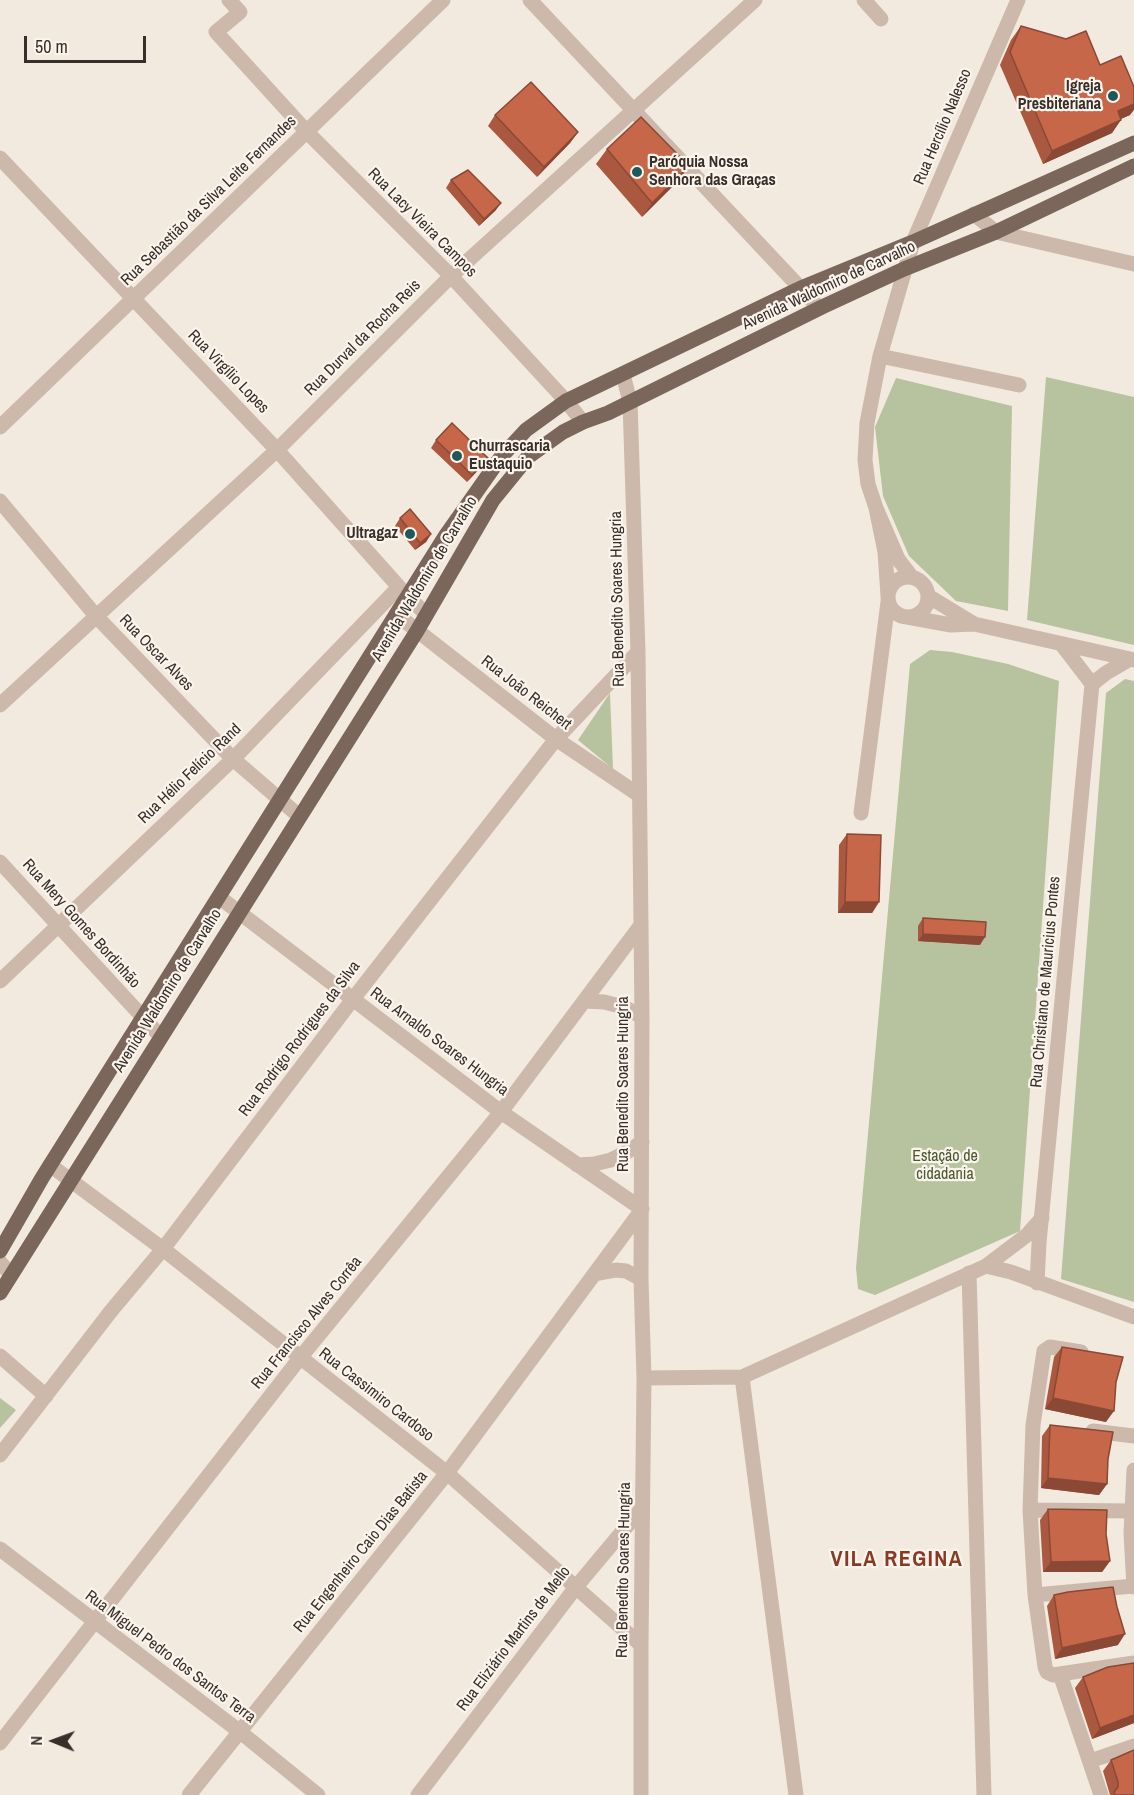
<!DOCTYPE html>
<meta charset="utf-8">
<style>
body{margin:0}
#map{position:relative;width:1134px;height:1795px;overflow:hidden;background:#f3eadf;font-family:"Archivo Narrow",sans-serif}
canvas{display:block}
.north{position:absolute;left:24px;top:1711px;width:60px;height:60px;-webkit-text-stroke:4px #faf4ec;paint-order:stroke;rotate:271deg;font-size:16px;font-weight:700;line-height:24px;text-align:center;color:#392f2a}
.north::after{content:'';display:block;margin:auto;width:21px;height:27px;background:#392f2a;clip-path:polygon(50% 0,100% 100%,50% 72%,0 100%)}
.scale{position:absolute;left:24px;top:36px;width:122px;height:27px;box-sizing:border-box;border:3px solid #392f2a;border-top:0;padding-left:8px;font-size:18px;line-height:21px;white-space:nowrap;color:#392f2a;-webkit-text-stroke:4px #faf4ec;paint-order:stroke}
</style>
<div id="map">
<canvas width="1134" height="1795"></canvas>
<div class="north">N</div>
<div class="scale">50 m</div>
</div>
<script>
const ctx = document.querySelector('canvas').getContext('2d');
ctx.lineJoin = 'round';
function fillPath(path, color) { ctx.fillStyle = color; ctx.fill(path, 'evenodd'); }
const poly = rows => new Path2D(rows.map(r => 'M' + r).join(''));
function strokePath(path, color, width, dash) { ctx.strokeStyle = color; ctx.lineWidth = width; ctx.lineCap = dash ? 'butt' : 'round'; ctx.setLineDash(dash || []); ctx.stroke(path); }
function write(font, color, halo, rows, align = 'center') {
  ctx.font = font + ' "Archivo Narrow",sans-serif'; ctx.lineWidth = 4.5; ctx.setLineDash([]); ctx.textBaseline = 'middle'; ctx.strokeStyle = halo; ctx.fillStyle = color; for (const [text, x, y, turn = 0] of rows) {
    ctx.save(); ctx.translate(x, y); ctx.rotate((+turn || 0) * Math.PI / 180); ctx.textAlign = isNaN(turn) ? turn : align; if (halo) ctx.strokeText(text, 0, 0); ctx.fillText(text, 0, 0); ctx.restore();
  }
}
fillPath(poly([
 [1046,377,1134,397,1134,645,1027,620],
 [896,378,1012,406,1008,611,956,601,909,556,883,496,875,427],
 [930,650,952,652,1008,664,1059,681,1020,1231,875,1295,858,1289,856,1268,910,664],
 [1125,679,1134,681,1134,1302,1061,1279,1106,693],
 [610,693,613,769,578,740],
 [0,1398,16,1410,0,1428]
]), '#b7c29f');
strokePath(poly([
 [229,0,240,12,216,32,307,132,451,276,566,401,583,422],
 [530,0,819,308],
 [864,0,881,19],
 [0,158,277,450,407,596,426,614],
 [974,214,996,232,1134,264],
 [880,356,1019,385],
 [623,374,630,402,638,652,642,1017,641,1279,644,1378,641,1645,641,1795],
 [0,427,443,0],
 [0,501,96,616,233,759,299,816],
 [876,508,868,484,865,460,867,423,880,356,913,242,1018,0],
 '888 597a20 20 0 1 1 40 0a20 20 0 1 1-40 0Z',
 [888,596,885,552,876,508,898,559,911,576],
 [396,614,556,739,639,795],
 [907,617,951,625,974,624,928,596],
 [974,624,1134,660],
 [1092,684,1106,673,1130,659],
 [0,705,277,450,451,276,755,0],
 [861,813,888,602],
 [0,862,161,1037],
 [219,897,501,1112,642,1209],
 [0,981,233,759,399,587],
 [584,1001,604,1002,624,1007,642,1017],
 [50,1165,163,1249,447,1473,641,1645],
 [577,1165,594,1164,611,1160,627,1152,642,1142],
 [0,1262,11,1275],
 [986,1266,1011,1272,1134,1317],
 [969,1273,984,1795],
 [595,1274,616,1270,626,1271,641,1279],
 [1037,1283,1039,1243,1092,684,1062,645],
 [1081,1352,1050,1347,1044,1351,1033,1425,1030,1510,1035,1595,1045,1667,1047,1672,1053,1675,1134,1663],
 [0,1356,46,1396],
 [742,1377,796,1795],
 [644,1378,742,1377,986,1266,1027,1235,1042,1218],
 [1093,1431,1134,1436],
 [0,1455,111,1311,163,1249,353,999,556,739,638,652],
 [1134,1470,1131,1533,1134,1587],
 [1030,1510,1133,1511],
 [0,1549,239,1731,318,1795],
 [1035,1595,1134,1586],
 [1060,1674,1101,1795],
 [0,1743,300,1358,501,1112,641,925],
 [1090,1761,1134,1746],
 [189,1795,447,1473,641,1211],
 [418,1795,576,1587,642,1508]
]), '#ccb9ab', 15);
strokePath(poly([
 [0,1251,42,1178,446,535,501,457,526,430,566,401,801,288,913,242,1134,143],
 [0,1293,417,631,493,500,528,457,563,432,583,422,608,413,822,307,904,269,996,232,1134,166]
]), '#7b665b', 15);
fillPath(poly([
 [1021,26,1100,65,1130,115,1121,119,1112,133,1043,164,1000,65,1011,40],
 [495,115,578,132,570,143,537,177,488,126],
 [607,149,679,180,642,217,596,164],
 [451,180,496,210,479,226,446,188],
 [436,440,483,465,467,482,431,448],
 [400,518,431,534,426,542,415,550,395,526],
 [847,834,879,902,872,913,838,913,839,845],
 [923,918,980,945,918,941,918,926],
 [1062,1347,1106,1422,1045,1409,1054,1357],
 [1050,1425,1108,1459,1107,1484,1099,1495,1041,1488,1042,1436],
 [1048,1509,1110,1561,1102,1572,1043,1572,1040,1520],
 [1054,1595,1118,1645,1055,1659,1047,1606],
 [1134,1663,1134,1723,1092,1739,1075,1688,1083,1677],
 [1111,1760,1134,1795,1110,1795,1103,1771]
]), '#aa5940');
fillPath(poly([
 [1134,104,1134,110,1130,115,1108,124,1118,111],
 [1121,120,1112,133,1043,164,1052,151],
 [578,132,570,143,537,177,544,167],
 [689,166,679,180,642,217,652,203],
 [501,203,496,210,479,226,484,219],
 [488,458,483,465,467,482,472,475],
 [431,534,426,542,415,550,420,543],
 [845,902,879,902,872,913,838,913],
 [923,934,985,937,980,945,918,941],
 [1053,1398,1114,1411,1106,1422,1045,1409],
 [1048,1478,1107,1484,1099,1495,1041,1488],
 [1110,1561,1102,1572,1043,1572,1051,1562],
 [1125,1634,1118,1645,1055,1659,1062,1648],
 [1134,1715,1134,1723,1092,1739,1100,1728]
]), '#8b4834');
const building = poly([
 [1021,26,1066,39,1086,31,1100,65,1121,56,1134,87,1134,104,1118,111,1121,120,1052,151,1010,52,1021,26],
 [531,82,578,132,544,167,495,115,531,82],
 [641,117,689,166,652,203,607,149,641,117],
 [468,170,501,203,484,219,451,180,468,170],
 [452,423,488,458,472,475,436,440,452,423],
 [410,509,431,534,420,543,400,518,410,509],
 [847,834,881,835,879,902,845,902,847,834],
 [923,918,986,922,985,937,923,934,923,918],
 [1062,1347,1123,1357,1116,1382,1114,1411,1053,1398,1062,1347],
 [1050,1425,1113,1432,1108,1459,1107,1484,1048,1478,1050,1425],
 [1048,1509,1107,1510,1106,1534,1110,1561,1051,1562,1048,1509],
 [1113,1587,1117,1607,1125,1634,1062,1648,1054,1595,1068,1592,1113,1587],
 [1134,1663,1134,1715,1100,1728,1083,1677,1108,1667,1134,1663],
 [1134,1750,1134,1795,1115,1795,1114,1792,1118,1787,1118,1782,1111,1760,1134,1750]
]);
fillPath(building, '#c6674a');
strokePath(building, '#8b4834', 1.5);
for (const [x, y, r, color] of [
 [1113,96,6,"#1f585b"],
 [637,172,6,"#1f585b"],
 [457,456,6,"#1f585b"],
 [410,534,6,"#1f585b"]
]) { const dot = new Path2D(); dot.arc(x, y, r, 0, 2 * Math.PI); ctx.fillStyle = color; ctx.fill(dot); strokePath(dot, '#faf4ec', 2); }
write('bold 16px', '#392f2a', '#faf4ec', [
 ["Igreja",1101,87],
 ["Presbiteriana",1101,105],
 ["Paróquia Nossa",649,163,"left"],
 ["Senhora das Graças",649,181,"left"],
 ["Churrascaria",469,447,"left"],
 ["Eustaquio",469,465,"left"],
 ["Ultragaz",398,534]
], 'right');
write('16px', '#392f2a', '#faf4ec', [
 ["Rua Hercílio Nalesso",943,127,-67],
 ["Rua Sebastião da Silva Leite Fernandes",209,201,-44],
 ["Rua Lacy Vieira Campos",422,223,45],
 ["Avenida Waldomiro de Carvalho",829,286,-25],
 ["Rua Durval da Rocha Reis",363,338,-45],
 ["Rua Virgílio Lopes",228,372,46],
 ["Avenida Waldomiro de Carvalho",425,579,-59],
 ["Rua Benedito Soares Hungria",618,599,-91],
 ["Rua Oscar Alves",156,653,46],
 ["Rua João Reichert",526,693,38],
 ["Rua Hélio Felício Rand",190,774,-44],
 ["Rua Mery Gomes Bordinhão",81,924,48],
 ["Rua Christiano de Mauricius Pontes",1046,982,-85],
 ["Avenida Waldomiro de Carvalho",168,991,-58],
 ["Rua Rodrigo Rodrigues da Silva",300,1039,-53],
 ["Rua Arnaldo Soares Hungria",439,1042,37],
 ["Rua Benedito Soares Hungria",624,1084,-90],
 ["Rua Francisco Alves Corrêa",307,1323,-51],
 ["Rua Cassimiro Cardoso",376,1395,38],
 ["Rua Engenheiro Caio Dias Batista",361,1552,-51],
 ["Rua Benedito Soares Hungria",624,1570,-89],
 ["Rua Eliziário Martins de Mello",514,1639,-53],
 ["Rua Miguel Pedro dos Santos Terra",170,1657,37]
]);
write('16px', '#49582e', '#faf4ec', [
 ["Estação de",945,1157],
 ["cidadania",945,1175]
]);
ctx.letterSpacing = '1.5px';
write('bold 22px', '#893a23', '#faf4ec', [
 ["VILA REGINA",897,1560]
]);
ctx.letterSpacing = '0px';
</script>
